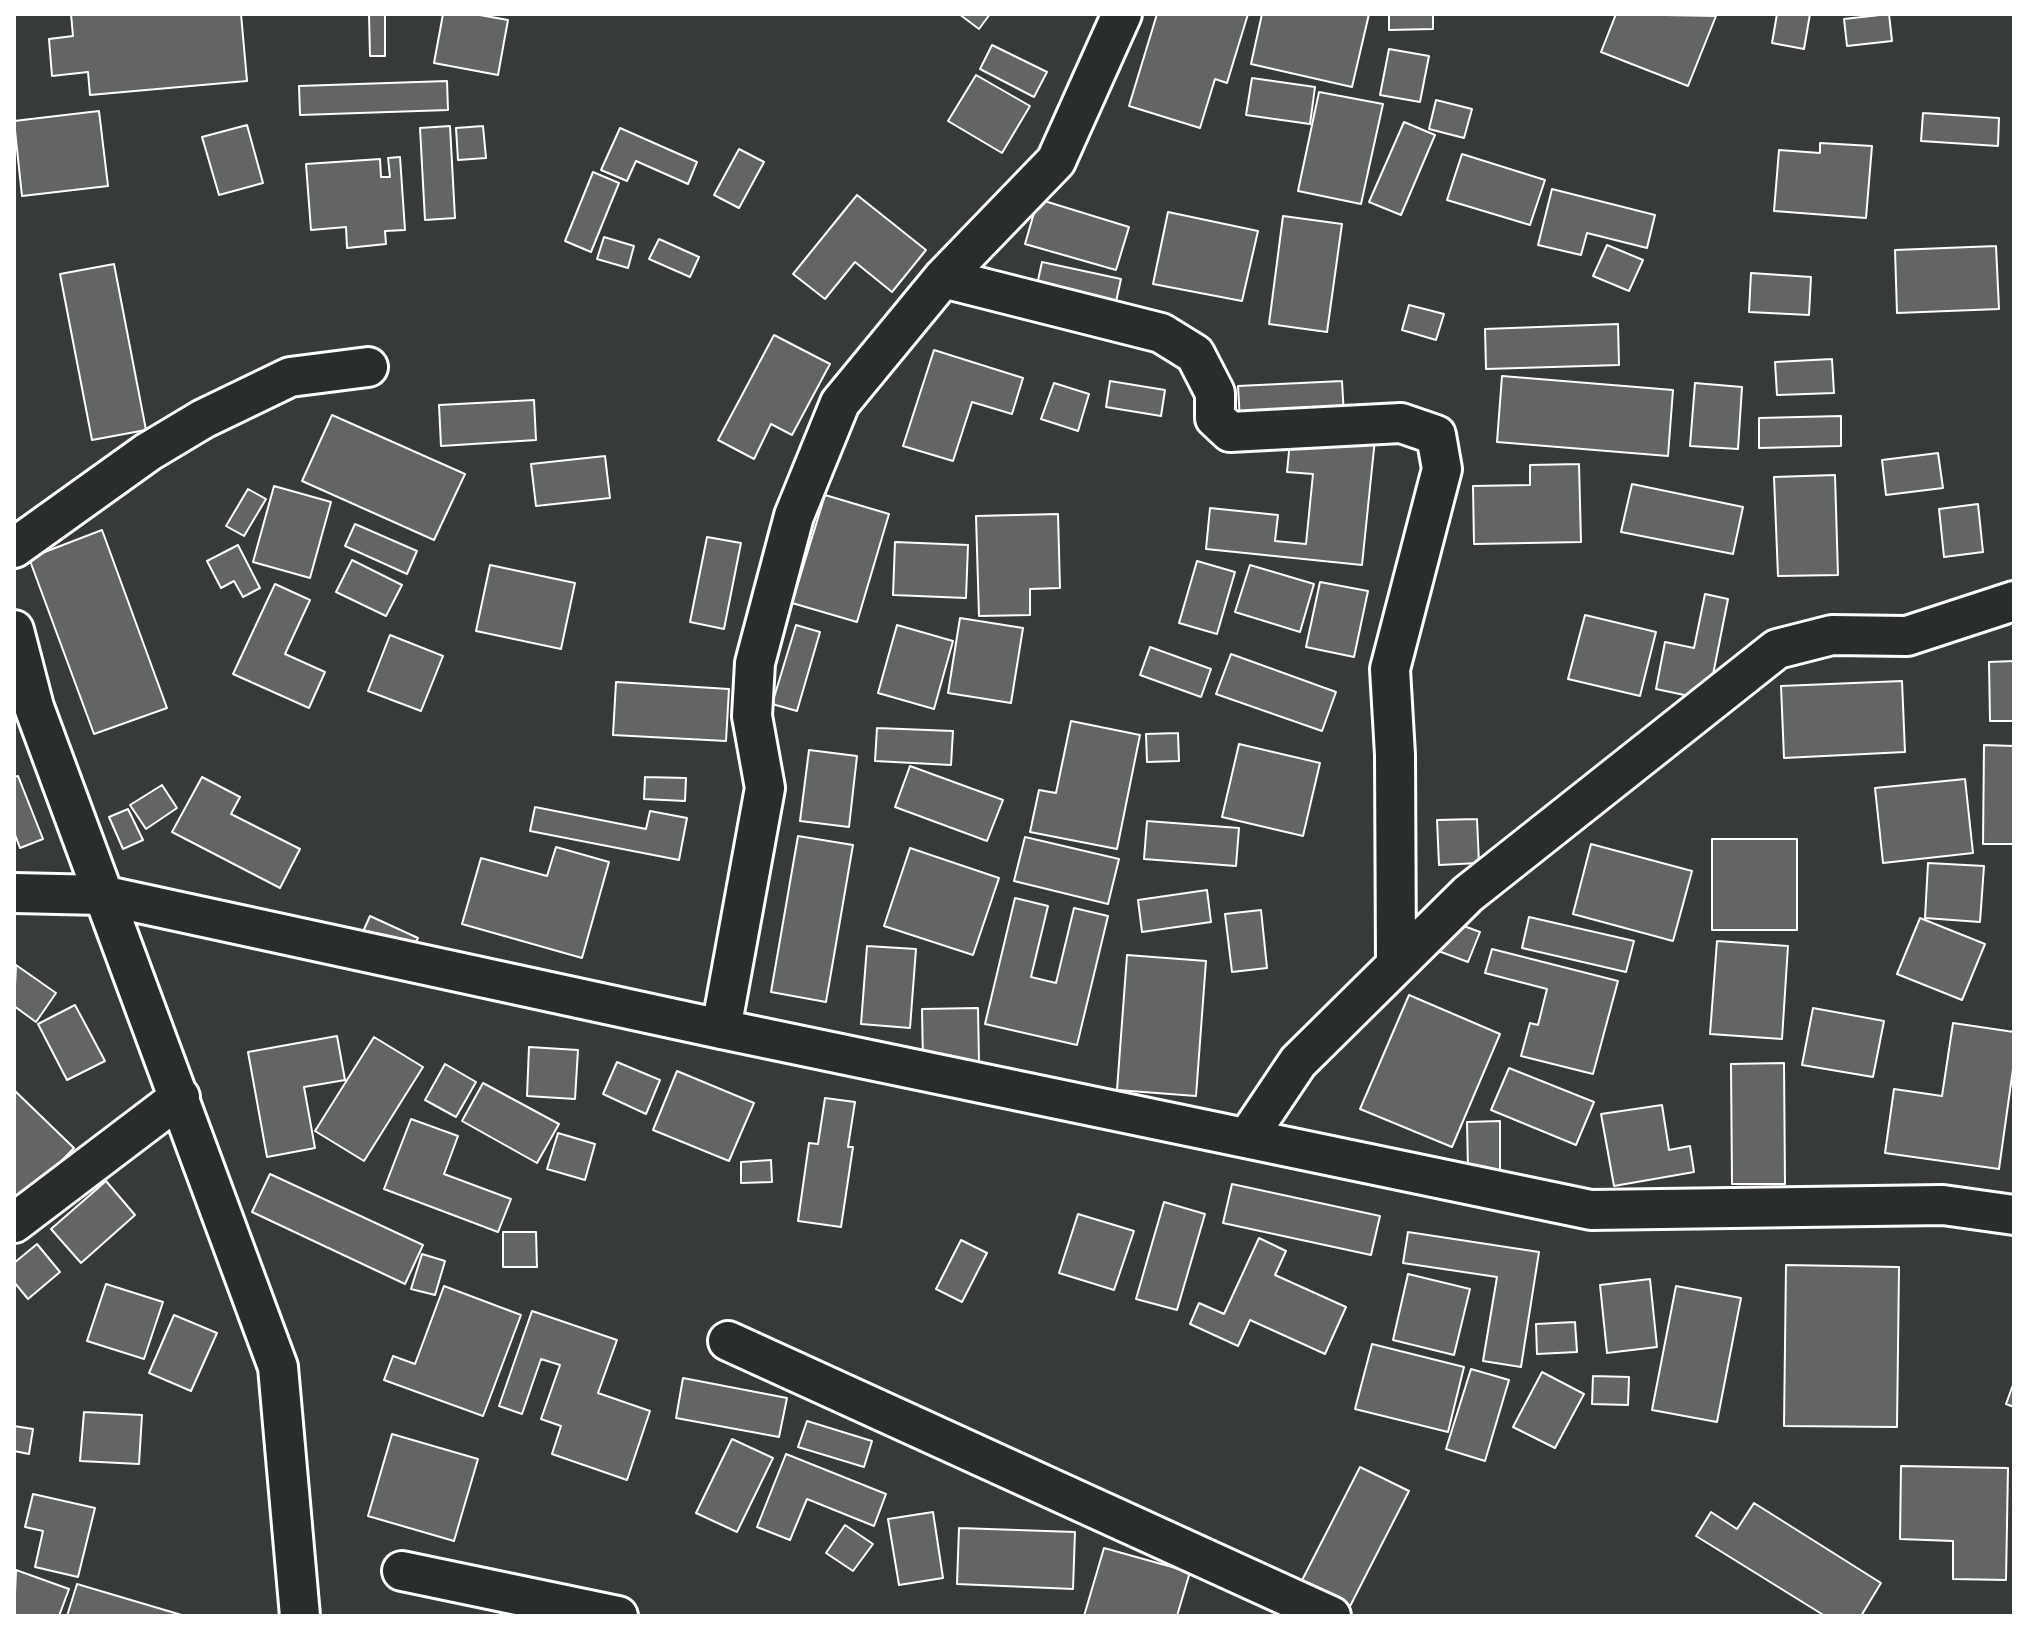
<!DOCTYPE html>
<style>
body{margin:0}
#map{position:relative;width:2028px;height:1630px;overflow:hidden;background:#373a3b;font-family:"Gochi Hand",sans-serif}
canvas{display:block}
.frame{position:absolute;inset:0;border:16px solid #fff;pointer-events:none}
</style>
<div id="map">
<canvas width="2028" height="1630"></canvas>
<div class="frame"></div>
</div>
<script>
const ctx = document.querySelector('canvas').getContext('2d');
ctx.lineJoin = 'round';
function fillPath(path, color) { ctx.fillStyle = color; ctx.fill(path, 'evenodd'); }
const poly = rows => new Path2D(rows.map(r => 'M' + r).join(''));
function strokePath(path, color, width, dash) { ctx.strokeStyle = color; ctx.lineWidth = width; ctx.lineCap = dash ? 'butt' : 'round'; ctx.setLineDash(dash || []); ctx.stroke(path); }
const building = poly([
 [71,14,241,14,247,81,90,95,88,72,52,76,49,39,73,36,71,14],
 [369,14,385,14,385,56,370,56,369,14],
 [443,14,474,14,508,20,498,75,434,63,443,14],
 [959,14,990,14,979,29,959,14],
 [1157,14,1248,14,1227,83,1215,79,1200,128,1129,106,1157,14],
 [1262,14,1369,14,1352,87,1251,64,1262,14],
 [1389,14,1433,14,1433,29,1389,30,1389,14],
 [1616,14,1716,16,1688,86,1601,52,1616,14],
 [1777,14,1810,14,1804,49,1772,43,1777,14],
 [1889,14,1892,41,1847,46,1844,19,1889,14],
 [992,45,1047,72,1034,97,980,69,992,45],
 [1389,49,1429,56,1420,102,1380,95,1389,49],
 [976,75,1030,106,1002,153,948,121,976,75],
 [1252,78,1315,87,1310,124,1246,115,1252,78],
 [447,81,448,110,300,115,299,86,447,81],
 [1319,92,1383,104,1361,204,1298,191,1319,92],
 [1436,100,1472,109,1464,138,1429,129,1436,100],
 [99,111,108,186,22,196,14,121,99,111],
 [1923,113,1999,118,1998,146,1921,141,1923,113],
 [1404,122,1435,135,1401,215,1369,202,1404,122],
 [247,125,263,183,219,195,202,137,247,125],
 [450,126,455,218,425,220,420,128,450,126],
 [483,126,486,158,458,160,456,128,483,126],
 [620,128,697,162,688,184,636,161,627,181,601,170,620,128],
 [1820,143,1872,146,1866,218,1774,211,1779,150,1820,153,1820,143],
 [739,149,764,162,739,208,714,195,739,149],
 [1462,154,1545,180,1530,225,1447,200,1462,154],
 [400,157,405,230,385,231,386,244,347,248,346,227,311,230,306,164,380,159,381,177,390,177,388,158,400,157],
 [593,172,619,183,591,252,565,241,593,172],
 [1552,189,1655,215,1647,248,1587,233,1581,255,1538,245,1552,189],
 [857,195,926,250,892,292,855,262,825,299,793,274,857,195],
 [1038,199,1129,227,1116,270,1025,244,1038,199],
 [1168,212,1258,231,1242,301,1153,284,1168,212],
 [1283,216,1342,224,1327,332,1269,324,1283,216],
 [604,237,634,246,628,268,597,259,604,237],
 [659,239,699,257,690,277,649,259,659,239],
 [1607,245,1643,260,1629,291,1593,276,1607,245],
 [1996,246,1999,309,1897,313,1895,250,1996,246],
 [1042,262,1121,279,1114,311,1035,294,1042,262],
 [114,264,146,430,92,440,60,274,114,264],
 [1751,273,1811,277,1809,315,1749,312,1751,273],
 [1409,305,1444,314,1436,340,1402,330,1409,305],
 [1618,324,1619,365,1486,369,1485,329,1618,324],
 [774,335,830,364,792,435,771,424,754,459,718,440,774,335],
 [934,350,1023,378,1012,414,972,402,953,461,903,446,934,350],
 [1832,359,1834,393,1777,395,1775,362,1832,359],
 [1502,376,1673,390,1668,456,1497,442,1502,376],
 [1110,381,1165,390,1161,416,1106,407,1110,381],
 [1342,381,1344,416,1240,421,1238,386,1342,381],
 [1054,383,1089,394,1078,431,1041,419,1054,383],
 [1695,383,1742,387,1738,449,1690,446,1695,383],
 [534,400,536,440,441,446,439,405,534,400],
 [332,415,465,474,434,540,302,481,332,415],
 [1841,416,1841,446,1759,448,1759,418,1841,416],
 [1291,431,1375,439,1362,565,1206,549,1210,508,1278,515,1275,541,1306,544,1313,474,1287,472,1291,431],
 [1938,453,1943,488,1886,495,1882,460,1938,453],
 [605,456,610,498,536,506,531,464,605,456],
 [1579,464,1581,542,1474,544,1473,486,1530,485,1530,465,1579,464],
 [1835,475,1838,575,1778,576,1774,477,1835,475],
 [1632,484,1743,507,1733,554,1621,532,1632,484],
 [274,486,331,502,310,578,253,562,274,486],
 [248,489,266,499,244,536,226,526,248,489],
 [825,495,889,514,857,622,792,603,825,495],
 [1978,504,1983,552,1944,557,1939,509,1978,504],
 [1058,514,1060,588,1030,589,1030,615,979,616,976,516,1058,514],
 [355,524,417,551,407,574,345,546,355,524],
 [102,530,167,708,94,734,29,558,102,530],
 [707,537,741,543,724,629,690,622,707,537],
 [895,542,968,545,966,598,893,595,895,542],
 [238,545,260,588,243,597,234,581,221,588,207,561,238,545],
 [352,560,402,585,386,616,336,592,352,560],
 [1197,561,1235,572,1217,634,1179,623,1197,561],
 [490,565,575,583,561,649,476,631,490,565],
 [1250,565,1314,584,1300,632,1235,612,1250,565],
 [1320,582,1368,591,1354,657,1306,647,1320,582],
 [275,584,310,600,285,654,325,672,309,708,233,674,275,584],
 [1705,594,1728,599,1708,700,1656,689,1665,642,1694,648,1705,594],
 [1585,615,1656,632,1640,696,1568,679,1585,615],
 [960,618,1023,628,1011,703,948,693,960,618],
 [796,625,820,632,797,711,772,704,796,625],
 [897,625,953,641,934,709,878,693,897,625],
 [390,635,443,656,421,711,368,691,390,635],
 [1150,647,1211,669,1201,697,1140,675,1150,647],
 [1231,654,1336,692,1322,731,1216,694,1231,654],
 [2014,661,2014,721,1990,721,1989,662,2014,661],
 [1902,681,1905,752,1784,758,1781,686,1902,681],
 [616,682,729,689,726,741,613,735,616,682],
 [1071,721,1140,735,1117,849,1030,832,1039,790,1056,793,1071,721],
 [877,728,953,731,951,765,875,761,877,728],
 [1178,733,1179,761,1147,762,1146,734,1178,733],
 [1239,744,1320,763,1303,836,1222,817,1239,744],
 [1984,745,2014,746,2014,844,1983,844,1984,745],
 [809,750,857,756,849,827,800,821,809,750],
 [910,766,1003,800,987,841,895,807,910,766],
 [18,776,43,839,20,848,14,832,14,777,18,776],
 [202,777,240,797,231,814,300,849,280,888,172,832,202,777],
 [645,777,686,778,685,801,644,799,645,777],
 [1965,779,1973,853,1883,863,1875,788,1965,779],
 [162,785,177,808,146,829,130,805,162,785],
 [535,807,646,829,650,811,687,818,679,860,530,831,535,807],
 [128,809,143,840,123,849,109,817,128,809],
 [1477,819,1479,863,1439,865,1437,820,1477,819],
 [1147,821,1239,828,1236,866,1144,859,1147,821],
 [798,836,853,845,826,1002,771,992,798,836],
 [1025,837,1119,859,1108,904,1014,881,1025,837],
 [1712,839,1797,839,1797,930,1712,930,1712,839],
 [1591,844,1692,871,1673,941,1573,914,1591,844],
 [556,847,609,862,582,958,462,924,481,858,547,876,556,847],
 [910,848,999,878,973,955,884,926,910,848],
 [1928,863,1984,866,1980,922,1925,918,1928,863],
 [1207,890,1211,922,1142,932,1138,900,1207,890],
 [1015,898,1048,906,1031,977,1056,983,1074,908,1108,916,1077,1045,985,1024,1015,898],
 [1261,910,1267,968,1232,972,1225,914,1261,910],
 [370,916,418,938,408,958,361,936,370,916],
 [1529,917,1634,941,1626,972,1522,948,1529,917],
 [1920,918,1985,944,1962,1000,1897,974,1920,918],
 [1445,919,1480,932,1468,962,1433,949,1445,919],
 [1717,941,1788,946,1782,1039,1710,1034,1717,941],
 [867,946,916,949,910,1028,861,1024,867,946],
 [1492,949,1618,981,1593,1074,1521,1056,1530,1023,1538,1025,1547,989,1485,973,1492,949],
 [1127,955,1206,961,1196,1096,1117,1090,1127,955],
 [16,965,56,993,36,1022,14,1006,16,965],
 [1409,995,1500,1034,1452,1147,1360,1109,1409,995],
 [75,1005,105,1061,67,1080,38,1024,75,1005],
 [978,1008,979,1063,923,1065,922,1009,978,1008],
 [1813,1008,1884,1021,1873,1077,1802,1065,1813,1008],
 [1953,1023,2014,1032,2014,1062,1999,1169,1885,1153,1894,1089,1942,1096,1953,1023],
 [337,1036,345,1080,304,1087,315,1148,267,1157,248,1052,337,1036],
 [374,1037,423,1067,364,1161,315,1131,374,1037],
 [529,1047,578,1050,575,1099,527,1096,529,1047],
 [617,1062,660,1080,646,1114,603,1094,617,1062],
 [1784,1063,1785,1184,1732,1184,1731,1064,1784,1063],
 [445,1064,476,1082,456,1117,425,1100,445,1064],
 [1509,1068,1594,1102,1576,1145,1491,1110,1509,1068],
 [677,1071,754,1103,729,1161,653,1130,677,1071],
 [483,1083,559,1124,537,1163,462,1121,483,1083],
 [14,1090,74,1148,14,1210,14,1090],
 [825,1098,855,1102,848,1147,853,1147,841,1227,798,1221,809,1143,818,1144,825,1098],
 [1662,1105,1669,1150,1690,1146,1694,1172,1614,1186,1601,1114,1662,1105],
 [411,1119,458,1136,444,1174,511,1199,498,1232,384,1189,411,1119],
 [1500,1121,1500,1171,1468,1171,1467,1122,1500,1121],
 [558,1133,595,1144,585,1180,547,1169,558,1133],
 [771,1160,772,1182,741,1183,741,1162,771,1160],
 [270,1174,423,1245,405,1284,252,1212,270,1174],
 [106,1181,135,1215,81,1263,51,1229,106,1181],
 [1232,1184,1380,1216,1371,1255,1223,1223,1232,1184],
 [1164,1202,1205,1214,1177,1310,1136,1299,1164,1202],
 [1078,1214,1134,1231,1114,1290,1059,1273,1078,1214],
 [503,1232,536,1232,537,1267,503,1267,503,1232],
 [1408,1232,1539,1252,1521,1367,1483,1361,1497,1277,1403,1263,1408,1232],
 [1259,1238,1286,1251,1275,1275,1346,1307,1325,1354,1250,1320,1238,1346,1190,1324,1199,1303,1224,1314,1259,1238],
 [961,1240,987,1253,962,1302,936,1289,961,1240],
 [37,1244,60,1272,28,1299,14,1282,14,1263,37,1244],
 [422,1254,445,1261,435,1295,411,1289,422,1254],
 [1786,1265,1899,1267,1897,1427,1784,1426,1786,1265],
 [1408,1274,1470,1289,1454,1355,1393,1340,1408,1274],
 [1650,1279,1657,1347,1607,1353,1600,1285,1650,1279],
 [106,1284,163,1302,144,1359,87,1341,106,1284],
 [444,1286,521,1315,483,1416,384,1380,393,1356,415,1364,444,1286],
 [1676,1286,1741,1298,1717,1422,1652,1410,1676,1286],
 [532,1311,617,1340,598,1393,650,1411,627,1480,552,1454,561,1426,541,1419,560,1365,541,1359,522,1414,499,1406,532,1311],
 [174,1315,217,1333,191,1391,149,1373,174,1315],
 [1575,1322,1577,1352,1537,1354,1536,1324,1575,1322],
 [1372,1344,1464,1367,1448,1432,1355,1409,1372,1344],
 [1471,1369,1509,1380,1485,1461,1446,1449,1471,1369],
 [1542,1372,1584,1394,1555,1448,1513,1427,1542,1372],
 [1593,1376,1629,1377,1628,1405,1592,1404,1593,1376],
 [683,1378,787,1398,779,1437,676,1418,683,1378],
 [2014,1382,2014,1407,2006,1404,2014,1382],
 [84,1412,142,1415,139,1464,80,1461,84,1412],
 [807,1421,872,1441,864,1467,798,1447,807,1421],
 [14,1426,33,1429,29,1454,14,1451,14,1426],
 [392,1434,478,1459,454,1541,368,1516,392,1434],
 [732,1439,773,1458,737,1532,696,1513,732,1439],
 [786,1454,886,1494,874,1526,807,1499,790,1540,757,1527,786,1454],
 [1901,1466,2008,1468,2006,1580,1953,1579,1953,1541,1900,1539,1901,1466],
 [1360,1467,1409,1491,1345,1616,1296,1592,1360,1467],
 [33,1494,95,1508,78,1577,35,1567,43,1531,25,1527,33,1494],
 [1754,1503,1881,1583,1861,1616,1825,1616,1696,1536,1711,1512,1737,1529,1754,1503],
 [933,1512,943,1578,899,1585,888,1519,933,1512],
 [845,1525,873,1544,853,1571,826,1553,845,1525],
 [959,1528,1075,1532,1073,1589,957,1584,959,1528],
 [1104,1548,1190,1572,1177,1616,1084,1616,1104,1548],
 [16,1570,69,1589,59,1616,14,1616,16,1570],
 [77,1584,185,1616,67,1616,77,1584]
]);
fillPath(building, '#636465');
strokePath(building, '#fff', 2);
const minor = poly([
 [943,278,1161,333,1195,354,1215,393,1215,418,1230,432,1401,423,1436,435,1442,469,1390,669,1395,755,1396,964],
 [14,548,148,452,203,419,290,377,368,367],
 [14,630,34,707,278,1367,300,1616],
 [14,893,102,895,721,1029,1591,1210,1943,1205,2014,1215],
 [721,1029,765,788,752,716,755,663,794,516,840,403,943,278,1056,161,1122,14],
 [1247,1138,1298,1062,1468,894,1777,649,1832,635,1907,636,2014,601],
 [14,1223,180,1097],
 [728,1341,1331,1616],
 [402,1571,618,1616]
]);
strokePath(minor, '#fff', 44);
strokePath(minor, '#2a2d2e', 38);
</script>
